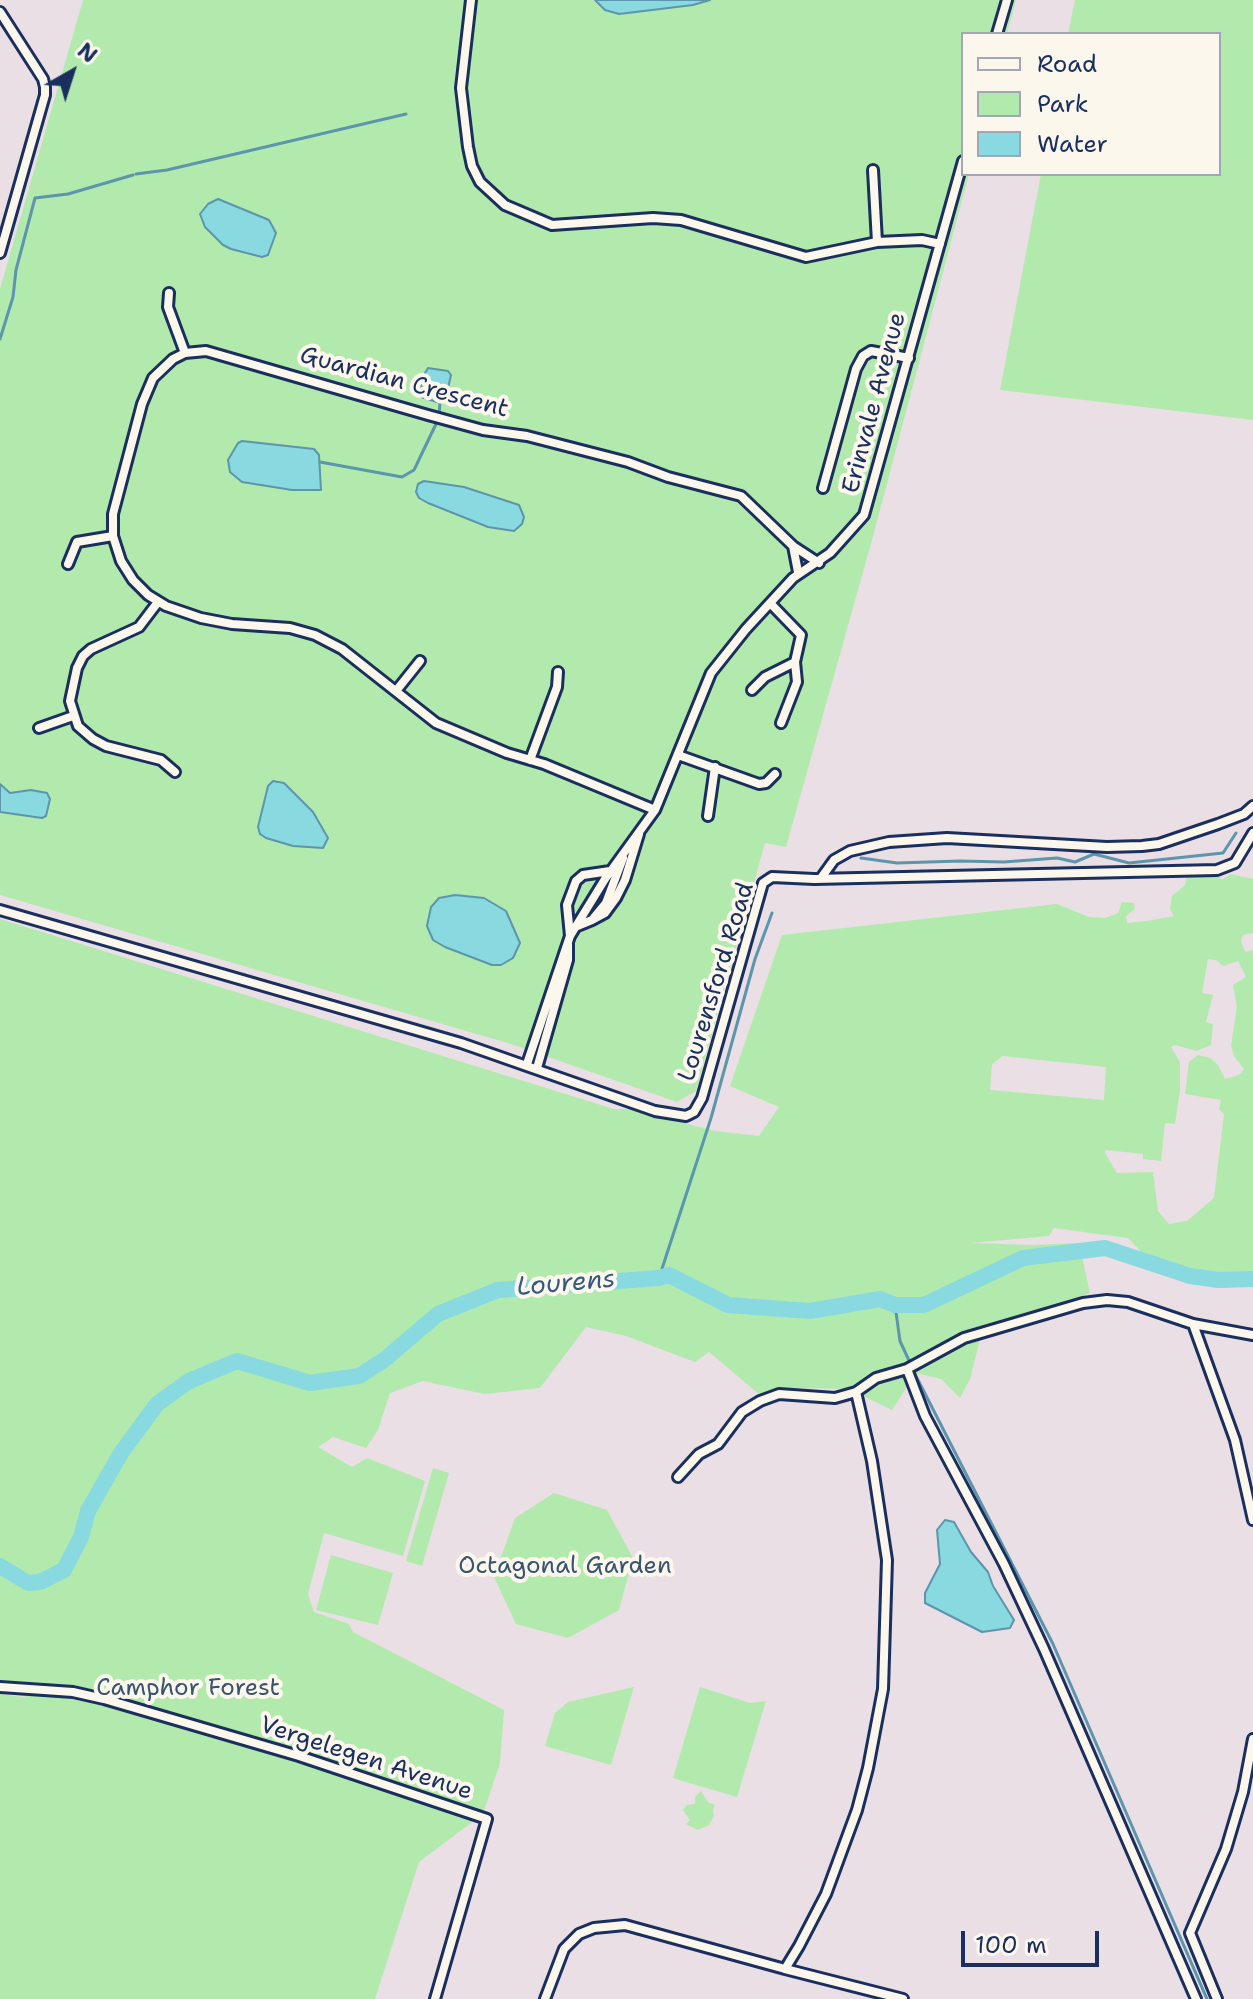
<!DOCTYPE html>
<style>
body{margin:0}
#map{position:relative;width:1253px;height:1999px;overflow:hidden;background:#e9dfe5;font-family:"Shantell Sans",sans-serif}
canvas{display:block}
.legend{position:absolute;left:961px;top:32px;width:260px;height:144px;box-sizing:border-box;background:#fbf7ec;border:2px solid #a1a7b3;margin:0;padding:10px 14px;list-style:none;font-size:24px;color:#1b2f5e}
.legend li{display:flex;align-items:center;gap:16px;height:40px}
.legend b{width:40px;border:2px solid #a1a7b3}
.north{position:absolute;left:32px;top:32px;width:80px;height:80px;-webkit-text-stroke:6px #fbf7ec;paint-order:stroke;rotate:39deg;font-size:22px;font-weight:700;line-height:32px;text-align:center;color:#1b2f5e}
.north::after{content:'';display:block;margin:auto;width:28px;height:36px;background:#1b2f5e;clip-path:polygon(50% 0,100% 100%,50% 72%,0 100%)}
.scale{position:absolute;left:961px;top:1931px;width:138px;height:36px;box-sizing:border-box;border:4px solid #1b2f5e;border-top:0;padding-left:10px;font-size:24px;line-height:28px;white-space:nowrap;color:#1b2f5e;-webkit-text-stroke:6px #fbf7ec;paint-order:stroke}
</style>
<div id="map">
<canvas width="1253" height="1999"></canvas>
<ul class="legend">
<li><b style="height:10px;background:#fbf7ec"></b>Road</li>
<li><b style="height:22px;background:#b2eaad"></b>Park</li>
<li><b style="height:22px;background:#88d9e0"></b>Water</li>
</ul>
<div class="north">N</div>
<div class="scale">100 m</div>
</div>
<script>
const ctx = document.querySelector('canvas').getContext('2d');
ctx.lineJoin = 'round';
function fillPath(path, color) { ctx.fillStyle = color; ctx.fill(path, 'evenodd'); }
const poly = rows => new Path2D(rows.map(r => 'M' + r).join(''));
function strokePath(path, color, width, dash) { ctx.strokeStyle = color; ctx.lineWidth = width; ctx.lineCap = dash ? 'butt' : 'round'; ctx.setLineDash(dash || []); ctx.stroke(path); }
function write(font, color, halo, rows, align = 'center') {
  ctx.font = font + ' "Shantell Sans",sans-serif'; ctx.lineWidth = 8; ctx.setLineDash([]); ctx.textBaseline = 'middle'; ctx.strokeStyle = halo; ctx.fillStyle = color; for (const [text, x, y, turn = 0] of rows) {
    ctx.save(); ctx.translate(x, y); ctx.rotate((+turn || 0) * Math.PI / 180); ctx.textAlign = isNaN(turn) ? turn : align; if (halo) ctx.strokeText(text, 0, 0); ctx.fillText(text, 0, 0); ctx.restore();
  }
}
fillPath(poly([
 [83,0,1016,0,1007,34,963,34,963,174,969,174,872,540,786,847,765,843,696,1091,677,1102,511,1044,0,895,0,289],
 [1075,0,1253,0,1253,420,1000,390,1041,174,1219,174,1219,34,1068,34],
 [1187,874,1218,876,1222,880,1230,874,1253,879,1253,933,1243,935,1241,941,1245,952,1253,950,1253,1274,1199,1271,1144,1255,1128,1238,1054,1228,1049,1236,971,1243,1032,1245,1079,1243,1090,1293,982,1331,970,1379,960,1398,941,1379,916,1373,892,1410,849,1389,794,1388,760,1395,709,1352,695,1362,626,1336,586,1327,540,1388,484,1394,423,1381,390,1393,378,1430,366,1448,333,1437,318,1447,352,1467,367,1458,425,1481,403,1556,324,1533,308,1594,314,1612,349,1624,353,1632,504,1710,500,1763,483,1814,419,1862,375,1999,0,1999,0,1694,30,1698,0,1690,0,919,614,1109,629,1109,715,1131,759,1136,779,1107,730,1086,782,935,1057,904,1089,917,1105,918,1118,913,1122,902,1134,903,1135,909,1126,916,1127,923,1147,921,1174,916,1170,909,1172,896,1185,885],
 [1208,959,1216,960,1223,966,1238,961,1246,977,1233,985,1237,1007,1231,1046,1234,1056,1244,1069,1239,1075,1225,1079,1218,1065,1210,1058,1198,1055,1189,1062,1185,1094,1221,1100,1219,1109,1224,1114,1214,1198,1187,1221,1169,1224,1158,1211,1153,1172,1117,1173,1105,1153,1106,1150,1143,1154,1143,1159,1161,1161,1165,1123,1175,1124,1180,1090,1180,1062,1171,1047,1175,1045,1196,1051,1211,1045,1213,1024,1206,1022,1213,995,1202,993],
 [1003,1056,1106,1067,1104,1100,990,1090,992,1064],
 [433,1468,449,1473,422,1566,406,1561],
 [554,1493,607,1510,633,1558,619,1610,568,1638,516,1624,494,1577,515,1518],
 [331,1555,393,1573,378,1625,316,1610],
 [634,1687,611,1765,545,1746,555,1713,568,1702],
 [700,1687,750,1703,766,1701,737,1797,673,1778],
 [701,1791,708,1802,715,1805,713,1810,714,1816,709,1825,698,1830,686,1824,690,1820,683,1810,687,1805,695,1804,695,1797]
]), '#b2eaad');
const water = poly([
 [595,0,710,0,693,5,619,14,605,10,595,0],
 [218,199,269,220,276,233,268,255,262,257,231,249,223,245,205,227,200,214,208,204,218,199],
 [428,368,448,371,451,375,446,397,440,403,421,397,422,378,428,368],
 [242,441,314,449,319,455,321,490,292,490,242,482,230,472,228,460,238,443,242,441],
 [424,481,464,487,519,505,524,517,522,524,514,531,488,527,428,503,419,498,416,492,418,484,424,481],
 [273,781,284,783,313,812,328,838,323,848,293,846,266,838,260,834,258,827,268,786,273,781],
 [0,784,10,793,31,790,47,793,50,799,46,816,42,818,0,812,0,784],
 [455,895,484,898,506,911,520,943,513,958,501,965,492,965,445,947,433,940,427,926,431,907,439,898,455,895],
 [945,1520,954,1522,971,1552,988,1572,993,1586,1014,1620,1010,1628,982,1632,925,1603,925,1593,940,1564,937,1530,945,1520]
]);
fillPath(water, '#88d9e0');
strokePath(water, '#5c95ac', 2);
strokePath(poly([
 [136,174,167,170,406,114],
 [0,339,13,297,16,270,35,198,68,194,133,175],
 [439,415,440,403],
 [320,462,402,477,414,470,436,424],
 [861,858,897,863,960,861,1004,862,1057,858,1075,862,1094,854,1129,863,1223,853,1236,833],
 [659,1278,711,1118,755,959,772,913],
 [895,1305,900,1341,917,1378,1053,1644,1207,1999]
]), '#5c95ac', 3);
strokePath(poly([
 [0,1566,28,1583,40,1582,64,1570,81,1537,88,1511,121,1453,157,1404,189,1381,237,1361,310,1383,359,1376,384,1360,438,1314,498,1290,659,1278,669,1275,728,1305,810,1311,880,1299,895,1305,924,1305,1023,1258,1105,1248,1190,1276,1218,1280,1253,1279]
]), '#88d9e0', 16);
const minor = poly([
 [471,0,461,88,468,147,472,166,480,182,505,205,552,225,653,218,681,220,806,257,877,242,922,240,940,244],
 [0,12,43,79,45,87,45,95,0,253],
 [997,34,1007,0],
 [873,170,877,242],
 [169,293,168,307,185,353],
 [823,488,856,369,863,356,871,351,909,358],
 [793,546,798,572],
 [68,564,77,542,113,536],
 [158,602,139,627,91,649,83,656,77,668,70,701,78,726,93,739,106,746,161,760,175,772],
 [770,603,801,635,795,662,797,682,781,723],
 [752,690,765,677,795,662],
 [396,691,420,661],
 [39,728,73,716],
 [678,755,759,784,766,783,775,774],
 [530,760,557,687,558,672],
 [655,810,544,764,507,753,436,723,342,649,315,635,290,628,232,624,201,618,166,606,148,595,133,580,121,561,113,536,113,514,142,404,153,378,173,359,185,353,206,351,428,415,483,430,527,436,628,462,668,477,741,496,793,546,819,563],
 [708,816,715,767],
 [821,878,834,860,850,851,889,842,947,838,1107,847,1142,846,1159,844,1218,824,1244,814,1253,806],
 [0,910,461,1043,655,1111,686,1116,694,1112,702,1098,761,890,763,883,772,877,814,879,1217,870,1235,863,1253,833],
 [592,920,605,913,616,898,625,880,639,834],
 [575,927,592,920,606,903,623,858],
 [570,936,567,905,576,881,583,875,610,871],
 [527,1064,570,936,605,879,655,810,711,673,746,629,793,578,830,553,864,515,963,161],
 [537,1068,568,960,568,944],
 [1253,1335,1193,1324,1235,1440,1253,1520],
 [907,1369,925,1416,1004,1564,1044,1649,1196,1999],
 [678,1477,699,1454,718,1444,742,1412,760,1401,779,1394,835,1398,856,1392,876,1378,907,1369,964,1338,1083,1303,1107,1300,1128,1302,1193,1324],
 [0,1687,73,1692,104,1699,299,1756,487,1819,435,1999],
 [785,1969,903,1999],
 [545,1999,564,1949,579,1934,594,1928,625,1925,785,1969,799,1946,826,1894,857,1810,868,1768,883,1689,887,1560,872,1461,856,1392],
 [1217,1999,1190,1933,1226,1849,1243,1792,1253,1739]
]);
strokePath(minor, '#1b2f5e', 14);
strokePath(minor, '#fbf7ec', 8);
write('24px', '#1b2f5e', '#fbf7ec', [
 ["Guardian Crescent",404,383,15],
 ["Erinvale Avenue",875,403,-75],
 ["Lourensford Road",717,982,-73],
 ["Vergelegen Avenue",366,1759,18]
]);
write('24px', '#39546e', '#fbf7ec', [
 ["Octagonal Garden",565,1567],
 ["Camphor Forest",188,1689]
]);
write('italic 26px', '#365a7e', '#fbf7ec', [
 ["Lourens",566,1284,-5]
]);
</script>
